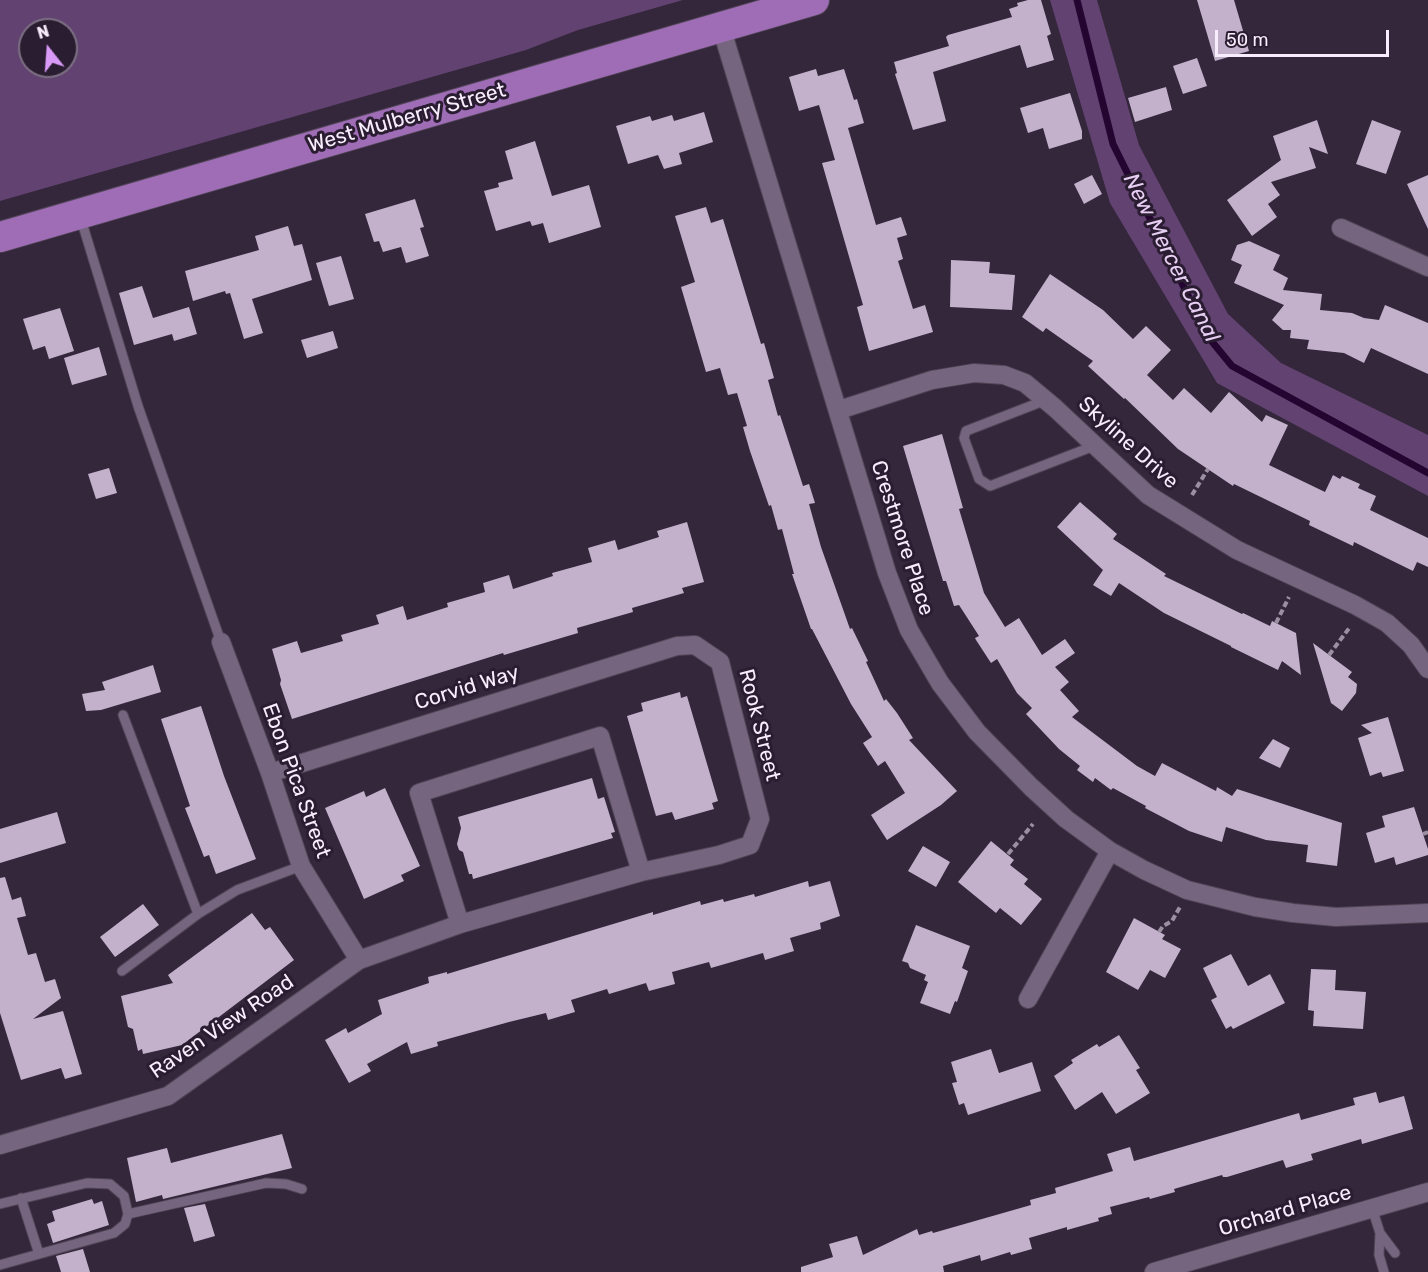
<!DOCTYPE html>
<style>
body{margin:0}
#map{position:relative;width:1428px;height:1272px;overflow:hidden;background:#34263b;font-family:Rubik,sans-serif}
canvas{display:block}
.north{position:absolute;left:18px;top:18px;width:60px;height:60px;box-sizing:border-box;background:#2a1c31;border:2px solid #7c7082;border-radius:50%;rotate:343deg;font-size:16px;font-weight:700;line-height:24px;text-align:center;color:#f7edfc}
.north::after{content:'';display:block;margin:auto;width:21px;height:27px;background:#d99af7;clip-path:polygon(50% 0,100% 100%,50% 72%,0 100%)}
.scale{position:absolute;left:1215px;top:30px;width:174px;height:27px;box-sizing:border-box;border:3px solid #f7edfc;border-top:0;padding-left:8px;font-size:18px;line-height:21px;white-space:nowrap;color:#f7edfc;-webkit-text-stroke:4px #2a1c31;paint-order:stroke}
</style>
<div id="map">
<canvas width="1428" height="1272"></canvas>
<div class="north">N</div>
<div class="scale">50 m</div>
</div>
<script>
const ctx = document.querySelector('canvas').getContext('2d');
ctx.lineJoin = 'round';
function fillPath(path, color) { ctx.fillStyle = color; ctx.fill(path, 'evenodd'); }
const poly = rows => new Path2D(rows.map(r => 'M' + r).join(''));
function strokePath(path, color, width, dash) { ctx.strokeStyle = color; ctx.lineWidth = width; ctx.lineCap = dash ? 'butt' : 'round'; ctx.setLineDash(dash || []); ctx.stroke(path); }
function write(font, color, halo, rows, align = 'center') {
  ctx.font = font + ' Rubik,sans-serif'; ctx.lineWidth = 6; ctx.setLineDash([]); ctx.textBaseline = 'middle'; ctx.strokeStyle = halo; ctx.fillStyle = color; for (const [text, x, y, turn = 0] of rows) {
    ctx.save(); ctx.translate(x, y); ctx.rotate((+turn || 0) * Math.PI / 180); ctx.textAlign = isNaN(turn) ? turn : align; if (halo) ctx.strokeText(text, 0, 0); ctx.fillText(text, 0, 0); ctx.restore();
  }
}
fillPath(poly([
 [0,0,683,0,578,30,526,50,0,201],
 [30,30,66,30,66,66,30,66],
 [1050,0,1097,0,1139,145,1228,314,1281,363,1428,435,1428,496,1217,383,1110,203]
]), '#614270');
strokePath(poly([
 [1077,0,1113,144,1209,338,1232,366,1428,473]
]), '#240431', 7);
fillPath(poly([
 [1028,0,1041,0,1051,34,1047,36,1054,60,1027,68,1020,45,933,72,946,121,913,130,895,74,897,73,894,62,949,46,946,37,948,35,1012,17,1009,9,1018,6,1017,3],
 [1197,0,1234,0,1249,51,1215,61],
 [1197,58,1207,86,1183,94,1173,66],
 [816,69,818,76,844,69,854,100,857,99,864,123,848,128,876,225,901,217,907,235,897,238,903,259,898,261,913,309,925,305,933,332,869,351,857,307,863,305,822,163,835,160,819,105,799,111,789,77],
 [1166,87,1172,110,1135,122,1128,98],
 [1070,93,1082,131,1082,139,1049,149,1043,128,1028,133,1020,108],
 [704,112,713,142,679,153,682,164,664,169,658,155,628,164,616,126,650,116,652,121,672,115,674,121],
 [1317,120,1328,154,1309,147,1316,168,1271,182,1280,195,1268,204,1277,217,1252,236,1227,200,1281,160,1273,136],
 [1372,120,1401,131,1386,174,1356,164],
 [535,141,552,196,589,185,601,227,549,243,543,223,532,226,530,221,496,231,484,191,499,187,498,183,513,179,505,151],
 [1092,175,1102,194,1084,204,1074,184],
 [1428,175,1428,229,1407,184],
 [415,199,424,227,420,228,429,256,406,263,401,247,383,252,379,241,374,242,365,214],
 [706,207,711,223,723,219,761,344,764,343,774,378,768,380,778,416,780,415,803,486,809,484,815,503,809,504,821,547,850,629,852,628,868,661,866,662,884,701,886,699,897,713,913,738,909,740,957,791,941,805,887,840,871,815,905,793,885,761,878,766,863,743,872,737,851,704,812,629,811,629,792,574,794,574,782,529,778,530,771,505,769,506,750,451,743,427,747,426,737,393,728,395,720,368,706,372,681,287,695,282,675,216],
 [288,226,294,246,302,244,312,280,252,299,263,333,244,339,230,293,226,294,225,291,193,301,185,271,259,250,255,236],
 [1249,241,1280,255,1273,270,1288,278,1283,290,1322,294,1320,310,1352,313,1364,318,1379,320,1385,305,1428,323,1428,374,1371,348,1364,363,1344,353,1307,349,1309,340,1290,338,1291,330,1283,330,1272,320,1284,305,1234,283,1242,265,1231,260,1237,245],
 [341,256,354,299,329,306,316,263],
 [951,260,990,262,989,273,1015,275,1012,310,950,307],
 [1050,274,1103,310,1133,339,1146,326,1171,350,1147,375,1173,400,1184,388,1211,413,1229,392,1262,422,1266,415,1288,425,1269,465,1325,492,1333,475,1340,479,1342,476,1360,484,1358,488,1376,496,1370,510,1428,538,1428,567,1417,562,1413,571,1354,542,1353,546,1309,525,1310,521,1234,484,1233,486,1178,449,1125,398,1124,399,1088,366,1093,361,1046,328,1043,332,1022,317],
 [142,286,153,318,189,307,197,334,174,341,172,334,134,345,119,293],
 [60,308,74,351,49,359,45,346,33,350,23,319],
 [333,331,338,348,307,358,301,340],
 [99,347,107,375,72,385,64,358],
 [942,434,963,508,959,509,984,593,1005,627,1019,618,1042,655,1065,639,1075,653,1055,667,1069,682,1060,690,1079,711,1072,717,1137,766,1155,776,1162,763,1216,791,1217,787,1232,796,1237,789,1342,823,1337,866,1306,862,1308,845,1266,840,1226,827,1222,842,1189,831,1145,808,1146,806,1113,788,1111,790,1095,778,1093,782,1077,770,1080,766,1059,749,1026,714,1032,708,1017,693,997,659,991,663,976,640,975,638,979,636,959,605,954,606,946,581,943,581,903,446],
 [109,468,117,493,96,499,88,474],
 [1080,502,1117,534,1113,539,1166,574,1164,576,1242,614,1243,613,1270,626,1272,621,1296,633,1301,675,1282,661,1278,670,1231,647,1231,646,1164,613,1119,583,1111,596,1093,585,1103,570,1057,527],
 [687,522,704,582,682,588,684,593,632,608,633,612,577,628,578,633,504,655,503,653,292,719,280,684,281,680,272,649,297,641,301,653,343,641,341,635,379,624,376,615,403,606,407,620,448,607,447,603,485,592,483,583,509,575,513,589,553,576,552,573,592,562,588,548,615,540,618,550,659,537,657,531],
 [1313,643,1352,672,1348,677,1357,684,1356,693,1342,711,1331,703],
 [153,665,161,692,101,710,86,711,82,694,105,690,102,682],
 [680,692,681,698,687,696,718,801,712,803,714,809,675,820,672,812,656,816,627,716,643,711,641,703],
 [201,706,224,776,256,859,216,874,209,855,204,857,185,808,190,806,161,719],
 [1388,717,1404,771,1383,777,1381,772,1370,776,1358,738,1372,733,1361,725],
 [1273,739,1290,748,1280,768,1259,758],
 [592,778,598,799,604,797,615,832,611,833,613,838,473,879,472,874,469,874,463,852,459,850,457,844,461,828,458,817],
 [385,788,420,866,401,875,404,881,364,899,325,808,364,791,366,797],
 [1414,807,1428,849,1428,855,1396,865,1394,857,1375,863,1366,833,1385,827,1382,816],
 [57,812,66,843,0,863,0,829],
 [991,841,1014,860,1010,865,1028,879,1024,884,1042,899,1021,925,1000,908,996,913,958,882],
 [923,846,950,862,936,887,908,871],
 [5,877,12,900,21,897,26,916,17,918,28,955,36,953,45,982,55,979,61,998,33,1019,63,1011,82,1074,65,1079,61,1068,21,1080,0,1013,0,878],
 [808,881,809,887,830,881,840,916,820,923,821,929,790,938,794,951,765,960,763,953,711,968,709,962,672,972,675,984,649,991,646,983,609,994,607,989,571,1000,575,1012,548,1020,546,1013,509,1022,437,1042,438,1046,411,1054,407,1042,367,1064,371,1071,349,1083,325,1040,346,1028,348,1033,382,1014,378,1000,429,983,428,977,447,972,447,974,653,912,653,915,700,901,701,905,723,899,724,902,754,894,755,897],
 [143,904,159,925,115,957,100,937],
 [252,913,265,930,270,927,294,960,182,1045,143,1054,142,1049,138,1051,133,1029,128,1027,121,996,173,983,168,975],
 [1134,918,1165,935,1162,939,1181,949,1165,978,1150,970,1138,990,1106,972],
 [916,925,970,946,962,968,968,971,957,1002,955,1001,950,1014,920,1003,928,982,924,980,926,975,910,968,908,963,902,961],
 [1231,954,1248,986,1270,974,1285,1003,1233,1029,1231,1026,1226,1029,1211,1000,1217,997,1203,968],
 [1311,969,1336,970,1335,990,1366,992,1363,1029,1313,1026,1314,1011,1308,1010],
 [1119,1035,1140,1068,1136,1070,1150,1093,1116,1114,1102,1092,1075,1110,1054,1076,1073,1063,1071,1060,1097,1044,1099,1047],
 [991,1049,999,1073,1032,1062,1041,1091,968,1115,964,1103,959,1105,952,1083,957,1082,951,1062],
 [1376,1092,1379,1103,1404,1096,1413,1129,1362,1144,1361,1139,1311,1154,1313,1160,1286,1168,1283,1160,1227,1177,1223,1177,1222,1175,1174,1189,1175,1192,1150,1199,1149,1197,1110,1207,1112,1214,1098,1218,1099,1221,1067,1230,1067,1227,1029,1238,1032,1249,1011,1255,1010,1252,981,1261,980,1255,943,1266,944,1272,801,1272,801,1267,833,1257,829,1244,857,1236,863,1255,917,1229,919,1235,932,1231,933,1233,1031,1205,1030,1200,1056,1193,1055,1188,1113,1171,1107,1154,1130,1147,1134,1161,1299,1113,1301,1120,1355,1105,1353,1098],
 [282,1134,292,1168,163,1199,162,1195,136,1202,127,1158,167,1148,171,1163],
 [92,1199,94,1204,102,1201,109,1225,53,1243,47,1224,55,1221,52,1211],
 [205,1204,215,1236,194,1242,184,1208],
 [83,1249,90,1272,61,1272,56,1256]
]), '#c3b1cc');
const lane = poly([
 [80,216,138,406,221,642],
 [1046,400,966,431,964,438,979,479,990,486,1094,446],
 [123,715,198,914],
 [122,971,198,914,237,890,301,866],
 [21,1198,39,1254],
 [0,1204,87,1183,110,1184,124,1196,128,1214,125,1224,114,1233,0,1265],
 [1372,1208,1380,1233,1379,1255,1384,1272],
 [128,1214,266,1183,286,1184,302,1189],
 [1380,1233,1395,1253]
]);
const street = poly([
 [721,27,887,573,909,630,940,683,977,732,1031,787,1066,819,1110,851,1144,870,1187,890,1255,907,1293,913,1336,917,1428,913],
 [1341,228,1428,267],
 [839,410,932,380,974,373,1004,375,1025,383,1055,408,1148,495,1237,550,1355,605,1387,623,1411,645,1428,669],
 [221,642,270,773,301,866,359,960],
 [460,924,419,793,600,736,641,872],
 [1028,999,1110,851],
 [0,1145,168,1096,359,960,460,924,641,872,719,855,750,845,760,819,720,662,695,645,677,646,270,773],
 [1154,1272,1428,1192]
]);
const primary = poly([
 [0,237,814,0]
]);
strokePath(lane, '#514456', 11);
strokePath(street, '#514456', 20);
strokePath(primary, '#514456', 32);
strokePath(poly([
 [1192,495,1208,469],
 [1276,623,1289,597],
 [1329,655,1350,627],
 [1423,834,1428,832],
 [1008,854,1033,824],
 [1159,932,1163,926,1172,921,1180,907]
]), '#9b8fa1', 4, [6, 3]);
strokePath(lane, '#75657e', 9);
strokePath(street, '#75657e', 18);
strokePath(primary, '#9e6db6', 30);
write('21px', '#f7edfc', '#2a1c31', [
 ["West Mulberry Street",407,118,-16],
 ["Skyline Drive",1128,443,42],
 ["Crestmore Place",902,538,72],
 ["Corvid Way",467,688,-17],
 ["Rook Street",759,725,76],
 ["Ebon Pica Street",296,781,70],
 ["Raven View Road",222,1027,-34],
 ["Orchard Place",1285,1211,-16]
]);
write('italic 22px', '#e7cef3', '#2a1c31', [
 ["New Mercer Canal",1171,258,63]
]);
</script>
